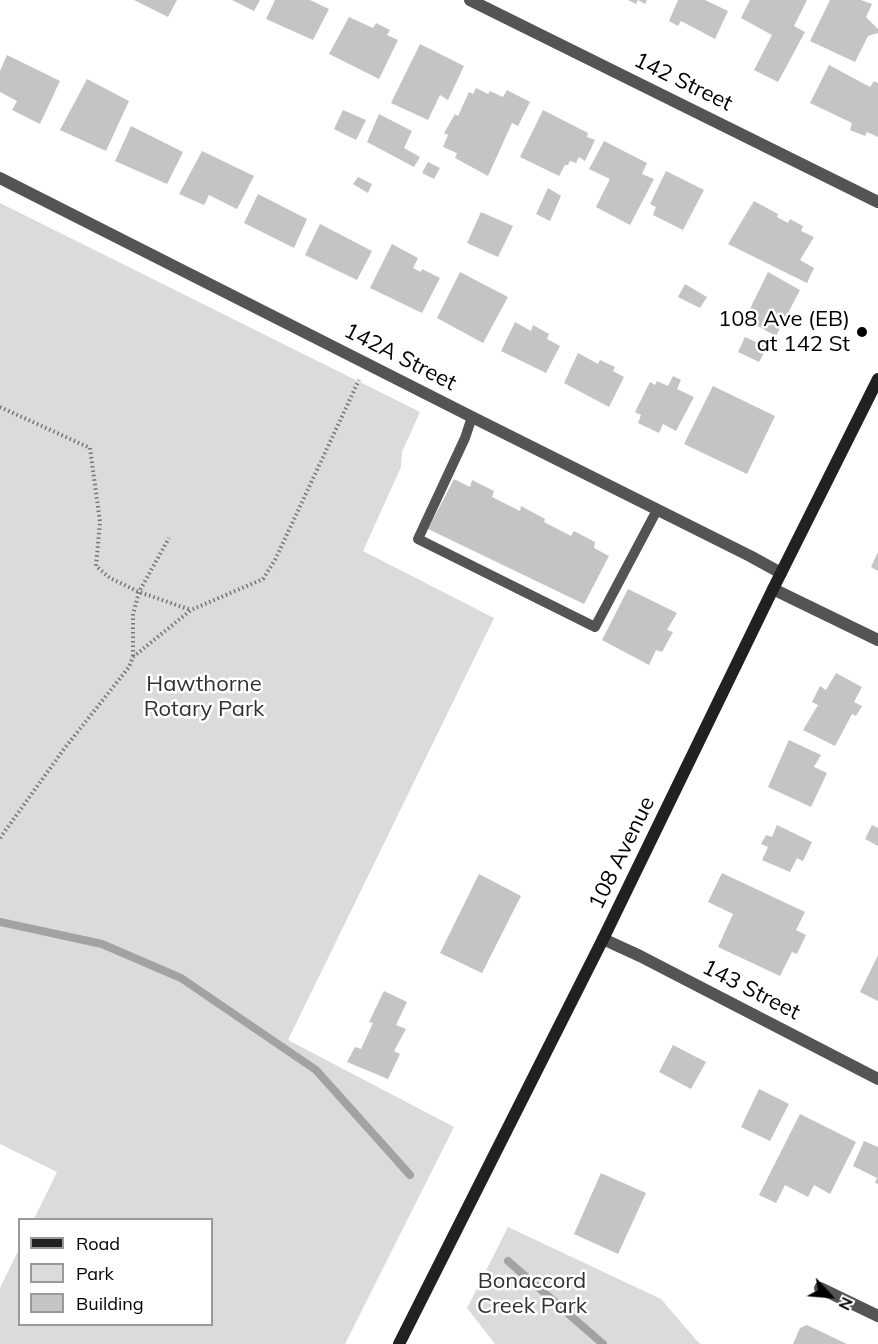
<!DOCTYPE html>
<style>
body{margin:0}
#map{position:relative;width:878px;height:1344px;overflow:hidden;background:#fff;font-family:Mulish,sans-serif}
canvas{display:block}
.legend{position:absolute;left:18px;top:1218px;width:195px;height:108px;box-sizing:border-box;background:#fff;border:2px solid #999;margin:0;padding:8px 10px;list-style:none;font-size:18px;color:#000}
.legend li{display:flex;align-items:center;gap:12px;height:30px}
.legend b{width:30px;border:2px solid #999}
.north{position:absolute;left:800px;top:1266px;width:60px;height:60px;-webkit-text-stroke:4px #fff;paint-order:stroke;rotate:116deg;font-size:16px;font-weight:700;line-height:24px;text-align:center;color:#000}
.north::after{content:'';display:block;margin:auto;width:21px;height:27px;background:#000;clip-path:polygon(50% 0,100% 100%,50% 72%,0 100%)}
</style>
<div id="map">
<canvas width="878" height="1344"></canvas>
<ul class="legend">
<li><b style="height:8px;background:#212121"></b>Road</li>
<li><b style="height:16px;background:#dbdbdb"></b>Park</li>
<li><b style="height:16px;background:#c4c4c4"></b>Building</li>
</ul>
<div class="north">N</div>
</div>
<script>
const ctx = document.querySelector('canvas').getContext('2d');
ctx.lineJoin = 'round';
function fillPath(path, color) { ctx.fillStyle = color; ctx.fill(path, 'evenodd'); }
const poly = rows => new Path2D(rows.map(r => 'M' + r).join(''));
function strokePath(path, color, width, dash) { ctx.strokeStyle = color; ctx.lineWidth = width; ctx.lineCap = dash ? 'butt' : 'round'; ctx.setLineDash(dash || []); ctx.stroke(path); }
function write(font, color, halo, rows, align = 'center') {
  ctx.font = font + ' Mulish,sans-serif'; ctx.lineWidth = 5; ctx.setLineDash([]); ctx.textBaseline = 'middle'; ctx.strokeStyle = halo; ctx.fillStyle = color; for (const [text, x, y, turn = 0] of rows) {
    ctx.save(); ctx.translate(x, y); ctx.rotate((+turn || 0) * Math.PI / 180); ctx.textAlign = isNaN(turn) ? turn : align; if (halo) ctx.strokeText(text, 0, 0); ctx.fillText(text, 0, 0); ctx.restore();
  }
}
fillPath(poly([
 [0,203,420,412,402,452,401,467,363,551,494,618,288,1040,454,1127,345,1344,0,1344,0,1288,19,1249,20,1324,212,1324,212,1220,34,1219,57,1172,0,1144],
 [508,1227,661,1299,698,1342,701,1344,495,1344,467,1308]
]), '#dbdbdb');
strokePath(poly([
 [0,922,102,944,181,978,316,1070,410,1175],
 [508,1261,603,1344]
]), '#a2a2a2', 8);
fillPath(poly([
 [134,0,177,0,168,17],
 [232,0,260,0,254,11],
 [275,0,310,0,329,9,313,40,266,19],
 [628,0,647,0,645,4,638,0,636,4],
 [678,0,705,0,728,11,715,39,681,21,678,26,669,21],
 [750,0,807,0,794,26,805,32,778,82,754,70,772,35,741,18],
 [830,0,861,0,872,4,866,17,878,29,878,33,868,36,855,62,810,41],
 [349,17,373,28,376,23,390,30,387,35,398,40,379,79,329,54],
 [420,44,464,66,448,100,440,95,428,120,391,103],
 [7,55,60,81,40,124,12,110,17,101,0,92,0,71],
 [829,65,870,87,874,81,878,83,878,137,867,132,865,136,850,130,852,123,810,103],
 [87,79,129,101,106,151,60,130],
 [476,88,488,94,490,91,503,97,507,90,530,102,518,126,512,123,488,176,455,158,457,153,443,147,448,135,444,133,455,114,458,116,469,92,473,94],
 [343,110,366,120,356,140,334,129],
 [543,110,588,133,587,137,595,140,585,161,579,157,576,163,570,161,568,165,565,165,559,176,520,157],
 [379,114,412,131,404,148,420,157,414,167,367,142],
 [131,126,183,152,167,184,115,161],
 [604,141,647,163,642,174,654,179,630,225,596,207,610,179,589,169],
 [202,151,254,176,237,209,209,195,204,205,179,194],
 [428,162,440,168,434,179,422,173],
 [666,171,704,190,683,230,653,215,656,207,650,204],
 [358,177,372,184,368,193,353,184],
 [548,188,561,196,550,221,536,214],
 [258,194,307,219,294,248,244,223],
 [754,201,778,214,777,217,788,223,790,219,803,226,801,231,814,237,800,260,814,268,807,283,728,244],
 [481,212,513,226,498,257,467,243],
 [320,224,372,251,357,280,305,255],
 [392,244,418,258,413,268,421,272,422,269,440,278,422,313,370,288],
 [460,272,508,297,483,343,437,318],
 [768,272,800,290,776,336,745,319],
 [685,284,707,297,700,308,678,297],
 [515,322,531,331,533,325,549,334,547,339,560,346,546,373,501,351],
 [745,337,767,347,759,362,738,352],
 [578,353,598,364,600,360,615,367,613,371,624,377,609,407,564,383],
 [673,376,681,380,677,389,694,397,676,431,663,424,659,433,638,423,641,415,635,412,650,382,655,385,657,381,668,386],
 [713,386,775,416,747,474,684,444],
 [454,479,470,487,472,480,494,491,492,497,520,511,521,506,545,519,544,522,571,536,574,531,595,542,594,548,609,556,584,604,428,529],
 [878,552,878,571,871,567],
 [628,589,677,613,667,630,673,632,662,652,656,650,649,665,602,640],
 [836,673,862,687,854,702,862,706,856,716,852,714,835,746,803,730,818,705,812,702,820,686,826,690],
 [789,740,821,755,814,767,827,773,811,807,768,787],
 [777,825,812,842,803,861,797,858,790,872,762,860,768,847,761,844,766,835,772,837],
 [872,825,878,828,878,846,865,839],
 [722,873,805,912,796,930,806,935,797,954,792,952,780,976,718,947,733,914,708,902],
 [479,874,521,896,482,973,440,953],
 [878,955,878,1001,860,992],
 [384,991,407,1002,396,1025,406,1029,394,1051,400,1054,388,1079,347,1062,355,1047,361,1049,373,1023,369,1022],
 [673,1045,706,1062,691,1089,659,1072],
 [759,1089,789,1104,770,1141,741,1127],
 [800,1114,856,1142,830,1194,814,1185,808,1197,785,1185,776,1203,759,1195],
 [864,1141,878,1147,878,1184,875,1183,877,1178,853,1166],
 [601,1173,646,1193,618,1254,574,1234],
 [807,1325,847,1344,793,1344,800,1328]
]), '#c4c4c4');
strokePath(poly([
 [0,407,90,448,100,522,96,566,110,578,139,592,191,610],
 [133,656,133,614,139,592,169,538],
 [0,838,64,749,129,667,133,657,191,610,263,579,275,560,359,380]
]), '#767676', 4, [1.5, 3]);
strokePath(poly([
 [472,417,465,438,418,539,595,627,657,510]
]), '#545454', 10);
strokePath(poly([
 [470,0,878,202],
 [0,178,472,417,750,556,781,573],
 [773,589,878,640],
 [603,939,640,956,878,1079],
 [820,1288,878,1316]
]), '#545454', 12);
strokePath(poly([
 [399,1344,603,939,773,589,878,379]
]), '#212121', 12);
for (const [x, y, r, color] of [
 [862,332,6,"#000"]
]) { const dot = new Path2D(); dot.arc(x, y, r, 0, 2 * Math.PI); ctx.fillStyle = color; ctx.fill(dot); strokePath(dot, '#fff', 2); }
write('22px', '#000', '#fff', [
 ["142 Street",683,82,26],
 ["142A Street",400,357,27],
 ["108 Avenue",622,853,-64],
 ["143 Street",751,990,27]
]);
write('22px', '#000', '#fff', [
 ["108 Ave (EB)",850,319],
 ["at 142 St",850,344]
], 'right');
write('22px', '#323232', '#fff', [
 ["Hawthorne",204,684],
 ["Rotary Park",204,709],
 ["Bonaccord",532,1281],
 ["Creek Park",532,1306]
]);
</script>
